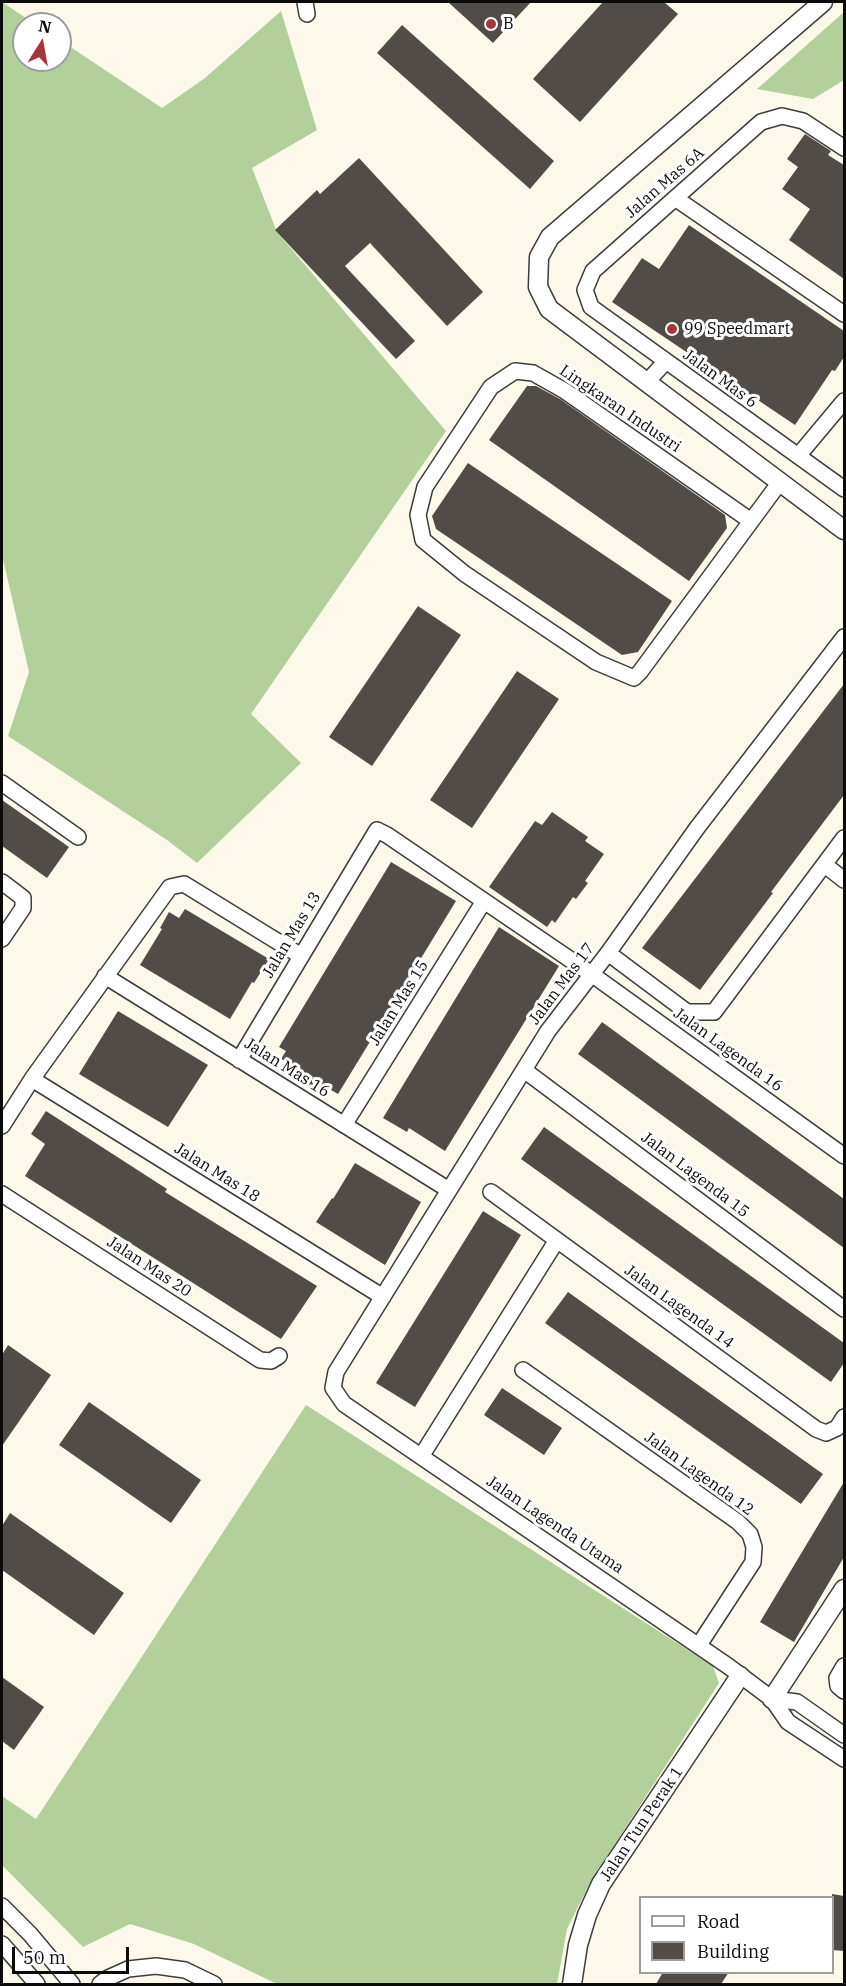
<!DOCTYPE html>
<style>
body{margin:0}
#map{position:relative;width:846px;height:1986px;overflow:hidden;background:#fcf9ea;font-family:"IBM Plex Serif",serif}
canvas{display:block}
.frame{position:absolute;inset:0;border:3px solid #0a0a0a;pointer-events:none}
.legend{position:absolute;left:639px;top:1896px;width:195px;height:78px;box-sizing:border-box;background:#fff;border:2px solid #9d9d9d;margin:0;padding:8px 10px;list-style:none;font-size:18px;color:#0a0a0a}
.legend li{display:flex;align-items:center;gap:12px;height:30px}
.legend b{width:30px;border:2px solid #9d9d9d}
.north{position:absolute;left:12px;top:12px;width:60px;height:60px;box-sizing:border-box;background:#fff;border:2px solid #9d9d9d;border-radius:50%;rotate:11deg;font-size:16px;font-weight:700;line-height:24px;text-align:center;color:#0a0a0a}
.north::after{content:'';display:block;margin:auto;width:21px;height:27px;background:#a7363c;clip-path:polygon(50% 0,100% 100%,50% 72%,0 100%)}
.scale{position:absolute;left:12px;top:1947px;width:117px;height:27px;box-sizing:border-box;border:3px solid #0a0a0a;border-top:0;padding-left:8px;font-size:18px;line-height:21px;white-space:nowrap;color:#0a0a0a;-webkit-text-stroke:4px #fff;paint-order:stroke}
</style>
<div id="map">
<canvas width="846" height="1986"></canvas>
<div class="frame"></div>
<ul class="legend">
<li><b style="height:8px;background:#fff"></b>Road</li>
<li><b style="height:16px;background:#514c48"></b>Building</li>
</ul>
<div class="north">N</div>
<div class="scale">50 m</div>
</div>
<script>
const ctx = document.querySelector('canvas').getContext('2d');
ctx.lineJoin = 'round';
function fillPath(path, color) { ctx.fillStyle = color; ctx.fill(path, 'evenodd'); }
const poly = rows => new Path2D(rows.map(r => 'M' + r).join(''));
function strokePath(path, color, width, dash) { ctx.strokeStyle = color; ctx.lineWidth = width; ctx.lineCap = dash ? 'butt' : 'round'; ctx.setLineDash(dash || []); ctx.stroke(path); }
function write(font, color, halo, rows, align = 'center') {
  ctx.font = font + ' "IBM Plex Serif",serif'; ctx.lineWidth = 6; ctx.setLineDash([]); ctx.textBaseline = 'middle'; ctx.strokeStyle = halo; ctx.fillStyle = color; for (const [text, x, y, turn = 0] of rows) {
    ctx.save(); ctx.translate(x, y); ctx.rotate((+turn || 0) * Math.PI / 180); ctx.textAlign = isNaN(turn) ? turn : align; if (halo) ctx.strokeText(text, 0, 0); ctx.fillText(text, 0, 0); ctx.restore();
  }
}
fillPath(poly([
 [2,2,35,24,24,24,24,60,60,60,60,40,162,108,205,78,281,11,317,130,252,168,277,232,446,431,251,714,301,763,197,863,167,840,8,736,29,672,2,555],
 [844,12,844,80,813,99,757,89],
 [306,1405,713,1666,719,1683,590,1883,567,1929,557,1984,277,1984,194,1944,130,1924,83,1947,2,1865,2,1796,36,1819]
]), '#b3d09b');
fillPath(poly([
 [448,2,531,2,493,43],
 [603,2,664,2,678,14,580,122,533,79],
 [402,25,554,161,530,189,377,53],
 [805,134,831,151,828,155,844,165,844,279,789,240,810,209,782,189,798,167,787,159],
 [359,158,483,292,447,326,370,243,345,266,415,341,396,359,275,230,317,190,320,194],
 [689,225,844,331,844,357,835,371,832,370,795,425,612,302,642,258,659,269],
 [527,386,536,386,560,399,725,515,727,528,689,581,489,440],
 [468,463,672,601,638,652,622,655,436,529,432,516],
 [418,606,461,635,372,766,329,737],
 [517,671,559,699,472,828,430,800],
 [844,684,844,795,771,892,773,893,700,990,642,948],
 [2,800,69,847,47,878,2,846],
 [552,812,588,837,585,841,604,854,585,881,588,883,576,899,573,897,555,923,552,920,547,927,489,887,535,821,542,825],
 [391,862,456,901,338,1094,322,1085,317,1091,304,1083,308,1075,281,1059,286,1051,279,1047],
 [185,909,269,959,254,983,252,982,230,1019,140,965,162,929,160,928,169,912,179,918],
 [499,927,559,966,445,1151,409,1128,407,1132,383,1118],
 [118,1011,208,1065,168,1127,79,1074],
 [602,1022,844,1199,844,1248,578,1054],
 [46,1111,167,1189,165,1192,317,1286,281,1339,25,1176,45,1144,31,1134],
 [544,1127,844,1343,844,1363,831,1382,521,1159],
 [355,1163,421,1202,385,1265,316,1222,332,1198,333,1199],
 [483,1211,521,1235,415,1407,376,1383],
 [568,1292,823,1474,801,1504,545,1323],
 [8,1345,51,1375,2,1446,2,1355],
 [502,1388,562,1428,544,1455,484,1415],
 [89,1402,201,1480,171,1523,59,1445],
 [844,1482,844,1557,794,1642,760,1622],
 [10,1513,124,1593,94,1635,2,1570,2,1526],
 [2,1677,44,1707,14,1750,2,1741],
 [832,1894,844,1896,844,1951,832,1950],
 [663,1972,729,1972,721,1984,656,1984]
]), '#514c48');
const minor = poly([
 [305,2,307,14],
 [844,148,803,121,782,116,761,122,593,271,585,290,591,307,844,489],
 [675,198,844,314],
 [647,382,666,361],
 [798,456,844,401],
 [751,521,565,391,533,373,515,371,491,387,425,487,418,515,423,540,465,574,596,662,634,678,640,672,780,482],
 [844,637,697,828,608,953,548,1031,336,1372,333,1388,344,1404,728,1666,772,1699,788,1722,844,1759],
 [2,783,78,837],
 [825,865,844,880],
 [2,882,23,898,23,908,2,939],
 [608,953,687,1012,714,1012,844,838],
 [105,976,449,1190],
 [239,1060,377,830,387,835,590,973,844,1156],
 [524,1070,844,1309],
 [32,1079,383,1297],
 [344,1125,484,901],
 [2,1126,32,1079,170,887,184,884,301,956],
 [491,1192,816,1429,826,1433,837,1428,844,1417],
 [2,1194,260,1360,271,1361,279,1356],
 [523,1370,738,1522,750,1534,754,1547,753,1562,699,1645],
 [422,1455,557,1240],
 [844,1666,837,1678,838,1686,844,1691],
 [772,1699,797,1702,844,1735],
 [2,1906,30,1934,72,1984],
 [2,1944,37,1984],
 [100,1984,108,1978,128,1969,156,1966,185,1970,214,1984]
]);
const tertiary = poly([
 [823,2,550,237,539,257,538,287,549,309,844,530],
 [772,1699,844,1589],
 [572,1984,578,1945,587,1915,601,1884,740,1676]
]);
strokePath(minor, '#3d3d3d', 18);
strokePath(tertiary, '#3d3d3d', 21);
strokePath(minor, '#fff', 15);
strokePath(tertiary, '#fff', 18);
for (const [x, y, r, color] of [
 [491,24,6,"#a7363c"],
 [672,329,6,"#a7363c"]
]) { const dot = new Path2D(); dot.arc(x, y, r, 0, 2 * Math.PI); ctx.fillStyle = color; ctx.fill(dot); strokePath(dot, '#fff', 2); }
write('16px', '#0a0a0a', '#fff', [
 ["B",503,24],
 ["99 Speedmart",684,329]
], 'left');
write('16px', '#0a0a0a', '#fff', [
 ["Jalan Mas 6A",665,183,-41],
 ["Jalan Mas 6",720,379,36],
 ["Lingkaran Industri",620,409,34],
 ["Jalan Mas 13",292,935,-59],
 ["Jalan Mas 17",562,984,-53],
 ["Jalan Mas 15",399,1003,-58],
 ["Jalan Lagenda 16",728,1050,36],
 ["Jalan Mas 16",287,1068,32],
 ["Jalan Mas 18",217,1173,32],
 ["Jalan Lagenda 15",695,1175,37],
 ["Jalan Mas 20",149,1267,33],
 ["Jalan Lagenda 14",679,1307,36],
 ["Jalan Lagenda 12",699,1474,36],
 ["Jalan Lagenda Utama",555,1525,34],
 ["Jalan Tun Perak 1",642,1824,-56]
]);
</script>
